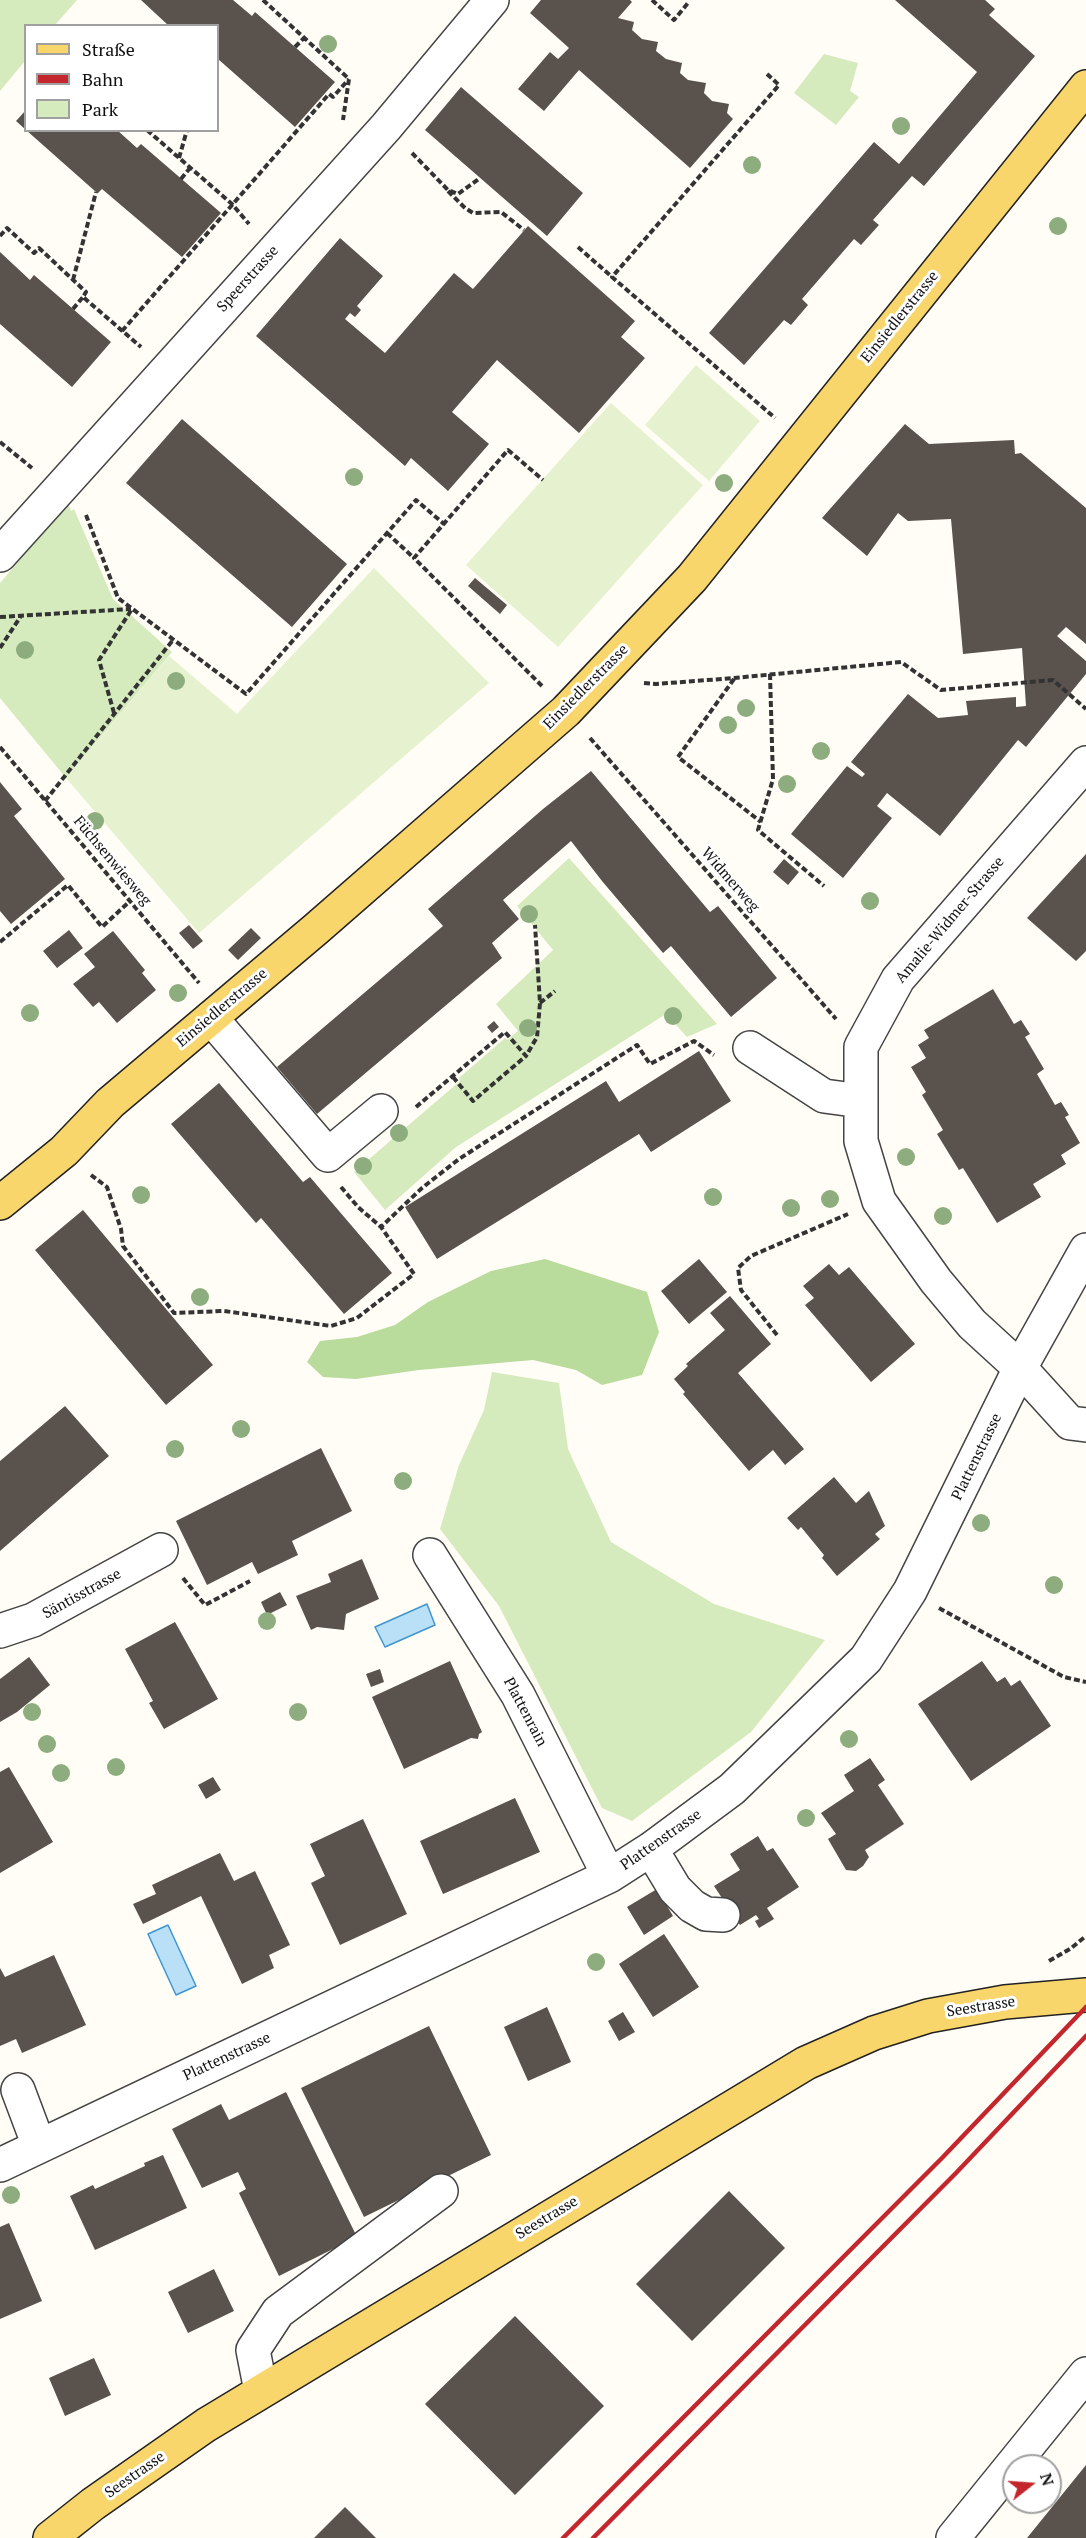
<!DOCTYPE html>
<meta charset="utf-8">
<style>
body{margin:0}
#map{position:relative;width:1086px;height:2538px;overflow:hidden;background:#fffdf5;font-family:"PT Serif",serif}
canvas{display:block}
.legend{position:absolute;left:24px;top:24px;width:195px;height:108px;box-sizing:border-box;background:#fff;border:2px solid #a0a0a0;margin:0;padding:8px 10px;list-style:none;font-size:18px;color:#111}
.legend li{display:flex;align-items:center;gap:12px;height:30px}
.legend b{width:30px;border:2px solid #a0a0a0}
.north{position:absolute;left:1002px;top:2454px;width:60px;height:60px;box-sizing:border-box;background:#fff;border:2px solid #a0a0a0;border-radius:50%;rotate:73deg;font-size:16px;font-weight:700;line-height:24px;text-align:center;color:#111}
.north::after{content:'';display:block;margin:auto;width:21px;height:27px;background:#c4262e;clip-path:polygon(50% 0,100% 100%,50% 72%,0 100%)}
</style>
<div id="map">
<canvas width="1086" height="2538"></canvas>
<ul class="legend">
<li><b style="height:8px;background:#f9d66b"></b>Straße</li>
<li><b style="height:8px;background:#c4262e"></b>Bahn</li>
<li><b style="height:16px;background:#d5ebbd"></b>Park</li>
</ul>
<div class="north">N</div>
</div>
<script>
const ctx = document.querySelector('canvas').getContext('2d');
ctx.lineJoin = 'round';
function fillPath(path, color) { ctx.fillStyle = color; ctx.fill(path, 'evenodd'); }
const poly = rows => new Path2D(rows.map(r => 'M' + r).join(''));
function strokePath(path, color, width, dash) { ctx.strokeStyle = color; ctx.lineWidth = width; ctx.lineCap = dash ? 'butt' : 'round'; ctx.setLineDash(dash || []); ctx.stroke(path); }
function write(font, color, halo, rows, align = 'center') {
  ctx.font = font + ' "PT Serif",serif'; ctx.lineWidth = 6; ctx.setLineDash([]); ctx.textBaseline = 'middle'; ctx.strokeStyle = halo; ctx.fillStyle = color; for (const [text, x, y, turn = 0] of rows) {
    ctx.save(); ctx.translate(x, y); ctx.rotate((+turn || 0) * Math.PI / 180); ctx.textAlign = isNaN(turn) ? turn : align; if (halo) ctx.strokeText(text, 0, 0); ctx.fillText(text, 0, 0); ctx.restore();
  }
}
fillPath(poly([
 [0,0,77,0,55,25,26,26,25,61,0,91],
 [824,54,858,63,850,91,859,97,836,125,794,93],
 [68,503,71,511,74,509,113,599,172,652,66,778,0,698,0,583],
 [569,858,717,1024,687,1037,666,1014,456,1147,385,1210,354,1172,460,1081,459,1078,505,1038,507,1040,518,1031,496,1004,553,950,517,906],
 [492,1372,559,1383,568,1449,611,1542,714,1604,825,1640,751,1732,632,1821,602,1808,499,1606,440,1529,459,1465,484,1410]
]), '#d5ebbd');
fillPath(poly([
 [545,1259,647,1292,659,1332,642,1375,602,1385,576,1370,533,1360,419,1370,356,1379,323,1377,307,1362,320,1341,357,1337,395,1325,428,1302,491,1271]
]), '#b9dc9c');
fillPath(poly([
 [696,365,760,421,709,481,645,425],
 [611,403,703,485,558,647,466,565],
 [374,568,489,683,199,933,66,778,169,656,237,714]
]), '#e6f2cf');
const water = poly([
 [427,1604,435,1625,385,1647,375,1627,427,1604],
 [168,1925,196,1986,176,1995,148,1934,168,1925]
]);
fillPath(water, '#b9e0f7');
strokePath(water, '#3f96cf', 1.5);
fillPath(poly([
 [141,0,233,0,252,16,255,12,335,82,295,127,218,59,218,26,169,26],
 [541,0,630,0,632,2,618,18,634,22,632,30,642,39,658,42,656,51,666,59,682,63,680,73,688,80,706,83,704,93,712,101,729,104,727,113,733,119,690,168,579,70,544,111,518,89,550,52,558,59,569,48,530,13],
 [895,0,985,0,995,9,989,15,1035,56,924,186,912,176,873,220,879,225,861,245,854,239,802,299,808,305,791,325,784,320,744,365,709,333,874,142,899,164,977,72],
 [461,87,583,193,547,236,425,130],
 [26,110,26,130,16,121],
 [26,130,117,130,137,148,141,144,221,213,182,257,102,189,98,193,96,192],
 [528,226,635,321,621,337,645,358,579,433,497,360,452,412,489,444,448,491,411,458,405,466,256,336,340,238,383,276,357,306,361,310,355,317,350,313,345,319,385,353,454,273,473,289],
 [0,252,30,280,34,275,111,342,72,387,0,324],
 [182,419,347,564,292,627,126,483],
 [905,424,929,444,1014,440,1015,454,1021,453,1086,508,1086,644,1066,627,1057,636,1086,661,1086,674,1026,747,1018,740,940,836,887,793,877,806,892,818,843,878,791,834,847,766,862,777,865,774,851,762,908,694,938,718,968,715,966,701,1016,697,1016,707,1026,706,1022,648,963,654,951,519,908,521,898,513,867,556,822,518],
 [475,578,507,605,500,614,468,586],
 [591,771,710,912,718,906,777,978,731,1017,671,946,663,953,602,881,571,841,503,900,519,919,492,943,502,958,317,1114,277,1067,443,926,428,909,543,809],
 [0,782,22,809,14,816,65,879,11,924,0,911],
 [1086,854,1086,951,1076,961,1027,918],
 [784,859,799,872,788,885,773,872],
 [189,925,203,941,193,949,179,933],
 [251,928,261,938,238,960,228,950],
 [69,930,83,948,57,968,43,951],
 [113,931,145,970,142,973,156,990,117,1023,99,1002,93,1007,73,984,95,967,84,954],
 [993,989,1014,1024,1021,1020,1030,1034,1025,1037,1044,1069,1037,1074,1055,1105,1061,1102,1069,1115,1065,1117,1080,1143,1061,1155,1066,1164,1033,1184,1041,1197,997,1223,963,1168,959,1170,937,1134,943,1130,922,1095,926,1092,911,1067,926,1058,918,1045,929,1038,924,1030],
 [494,1021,499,1027,492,1033,487,1027],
 [699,1051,731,1101,651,1152,639,1134,437,1259,405,1207,606,1081,619,1102],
 [219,1083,303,1182,310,1177,392,1273,344,1314,261,1218,256,1223,171,1124],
 [83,1210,213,1365,166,1405,35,1250],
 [699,1259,727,1292,689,1324,661,1291],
 [829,1264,839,1275,849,1267,915,1344,871,1382,805,1305,814,1298,803,1286],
 [730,1296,771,1344,738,1373,804,1449,785,1465,773,1450,749,1471,683,1394,685,1392,674,1379,688,1366,686,1364,725,1330,710,1313],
 [65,1406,109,1456,0,1551,0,1461],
 [321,1448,352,1511,292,1541,298,1555,258,1574,252,1562,207,1585,176,1521],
 [834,1477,856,1503,869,1491,885,1526,875,1534,880,1539,837,1576,822,1558,824,1555,801,1527,798,1530,787,1518],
 [362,1559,379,1599,346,1614,344,1630,317,1627,311,1630,296,1596,331,1582,328,1574],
 [280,1592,287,1605,267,1615,261,1602],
 [175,1622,218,1699,164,1729,149,1703,153,1701,125,1649],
 [29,1657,50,1685,17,1712,0,1722,0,1679],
 [450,1661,482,1732,479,1734,478,1739,471,1738,404,1769,372,1697],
 [982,1661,997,1682,1005,1677,1011,1686,1020,1680,1051,1726,971,1781,918,1704],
 [380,1669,384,1682,371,1687,366,1674],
 [870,1758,885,1780,878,1785,904,1824,865,1850,869,1857,863,1866,856,1871,846,1870,828,1839,836,1834,821,1813,854,1791,844,1775],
 [9,1767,53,1842,0,1873,0,1772],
 [213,1777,221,1790,206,1799,198,1785],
 [515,1798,540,1852,443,1894,420,1841],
 [363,1819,407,1914,340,1945,311,1883,325,1876,310,1844],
 [758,1836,767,1851,773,1848,799,1887,767,1908,774,1919,759,1928,755,1921,759,1919,756,1915,740,1925,714,1886,740,1870,730,1854],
 [220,1853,234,1881,255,1871,290,1945,269,1955,274,1968,242,1984,201,1896,143,1924,133,1904,156,1894,152,1885],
 [657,1889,673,1916,644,1935,627,1907],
 [664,1934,699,1987,653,2017,619,1964],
 [54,1955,86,2025,22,2053,16,2039,0,2046,0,1968,5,1977],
 [547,2007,571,2062,528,2081,504,2027],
 [623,2012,635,2032,619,2041,608,2021],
 [429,2026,491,2155,364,2217,301,2088],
 [286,2092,357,2237,279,2276,239,2193,246,2189,238,2172,202,2188,172,2129,221,2104,229,2120],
 [163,2155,187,2208,95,2250,70,2196,93,2185,95,2189,145,2166,144,2163],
 [729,2191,785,2248,692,2341,636,2284],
 [9,2223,42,2301,0,2319,0,2227],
 [214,2269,234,2311,188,2333,168,2292],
 [515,2316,604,2406,515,2495,425,2404],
 [94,2358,111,2395,65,2416,49,2378],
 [1086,2465,1086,2538,1027,2538],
 [345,2507,376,2538,314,2538]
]), '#5a524d');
const minor = poly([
 [0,555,386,127,492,0],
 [1086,763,898,979,861,1047,861,1141,879,1201,936,1281,972,1324,1020,1368,1070,1423,1086,1425],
 [211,1018,328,1155,381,1111],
 [750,1048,824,1096,861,1101],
 [430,1555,518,1695,609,1876],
 [0,1631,33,1620,161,1550],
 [651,1849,675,1889,692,1906,706,1914,723,1915],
 [18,2090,39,2146],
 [0,2165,609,1876,651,1849,732,1789,866,1659,910,1591,1020,1368,1086,1250],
 [261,2391,253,2350,278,2312,441,2191],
 [953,2538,1086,2374]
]);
const major = poly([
 [0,1203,64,1151,110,1103,316,929,566,711,692,578,1086,87],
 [50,2538,93,2504,206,2425,806,2063,874,2033,928,2016,1005,2002,1086,1995]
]);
strokePath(minor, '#444', 36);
strokePath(major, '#222', 36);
strokePath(poly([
 [263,0,349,79,343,120],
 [652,0,674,20,688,3],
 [295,47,304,38],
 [767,74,779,85,612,277,775,418],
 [147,130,232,204,249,224],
 [412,153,448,190,458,194,480,178],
 [179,158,187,130],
 [181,179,190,168],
 [448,191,465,208,473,213,501,212,524,230],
 [0,236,7,228,34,253,39,248,86,292,83,297,141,347],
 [578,247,612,277],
 [73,280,96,192],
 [73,309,83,297],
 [122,331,329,94,333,97,349,79],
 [0,442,32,468],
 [86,515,118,598,246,694,416,500,444,524],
 [387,533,414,558],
 [0,617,131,609],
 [0,648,21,616],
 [770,674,773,779,758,830,824,886],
 [734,679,678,757,761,822],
 [644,683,656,684,734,678,901,662,941,690,1053,680,1086,709],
 [542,686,414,558,508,450,543,480],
 [114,713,99,660,132,609],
 [590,738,836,1019],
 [0,747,199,983],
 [45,801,173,640],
 [0,942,68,885,102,927,130,901],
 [540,1003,555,991],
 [453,1077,473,1101,526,1056],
 [416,1107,505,1032,526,1056,537,1037,540,1003,535,925],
 [91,1175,107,1187,121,1229,123,1246,174,1313,224,1311,331,1326,357,1318,414,1274,381,1227],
 [341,1187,358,1207,381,1227,422,1188,459,1159,637,1045,650,1064,694,1041,714,1055],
 [777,1335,741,1290,738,1268,751,1256,848,1214],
 [183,1578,205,1605,250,1581],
 [939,1608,1064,1677,1086,1682],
 [1049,1961,1070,1949,1086,1936]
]), '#333', 4, [6, 3]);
strokePath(minor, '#fff', 33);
strokePath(major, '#f9d66b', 33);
strokePath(poly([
 [563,2538,942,2158,1086,2007],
 [593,2538,956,2173,1086,2036]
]), '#c4262e', 4.5);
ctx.fillStyle = '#8dad7f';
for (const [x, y] of [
 [328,44],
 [901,126],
 [752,165],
 [1058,226],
 [354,477],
 [724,483],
 [25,650],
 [176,681],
 [746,708],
 [728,725],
 [821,751],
 [787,784],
 [95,821],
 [870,901],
 [529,914],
 [178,993],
 [30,1013],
 [673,1016],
 [528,1028],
 [399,1133],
 [906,1157],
 [363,1166],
 [141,1195],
 [713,1197],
 [830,1199],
 [791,1208],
 [943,1216],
 [200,1297],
 [241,1429],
 [175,1449],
 [403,1481],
 [981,1523],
 [1054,1585],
 [267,1621],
 [32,1712],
 [298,1712],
 [849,1739],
 [47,1744],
 [116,1767],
 [61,1773],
 [806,1818],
 [596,1962],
 [11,2195]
]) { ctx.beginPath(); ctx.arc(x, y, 9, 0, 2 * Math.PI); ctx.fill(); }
write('15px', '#111', '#fff', [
 ["Speerstrasse",248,279,-48],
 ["Einsiedlerstrasse",900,317,-51],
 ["Einsiedlerstrasse",586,687,-45],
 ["Füchsenwiesweg",112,861,50],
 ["Widmerweg",730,880,49],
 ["Amalie-Widmer-Strasse",950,920,-50],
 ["Einsiedlerstrasse",222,1008,-40],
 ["Plattenstrasse",977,1457,-64],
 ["Säntisstrasse",82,1594,-29],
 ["Plattenrain",525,1712,62],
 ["Plattenstrasse",661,1840,-35],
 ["Seestrasse",981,2007,-9],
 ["Plattenstrasse",227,2057,-25],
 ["Seestrasse",547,2218,-31],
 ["Seestrasse",135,2475,-35]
]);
</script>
